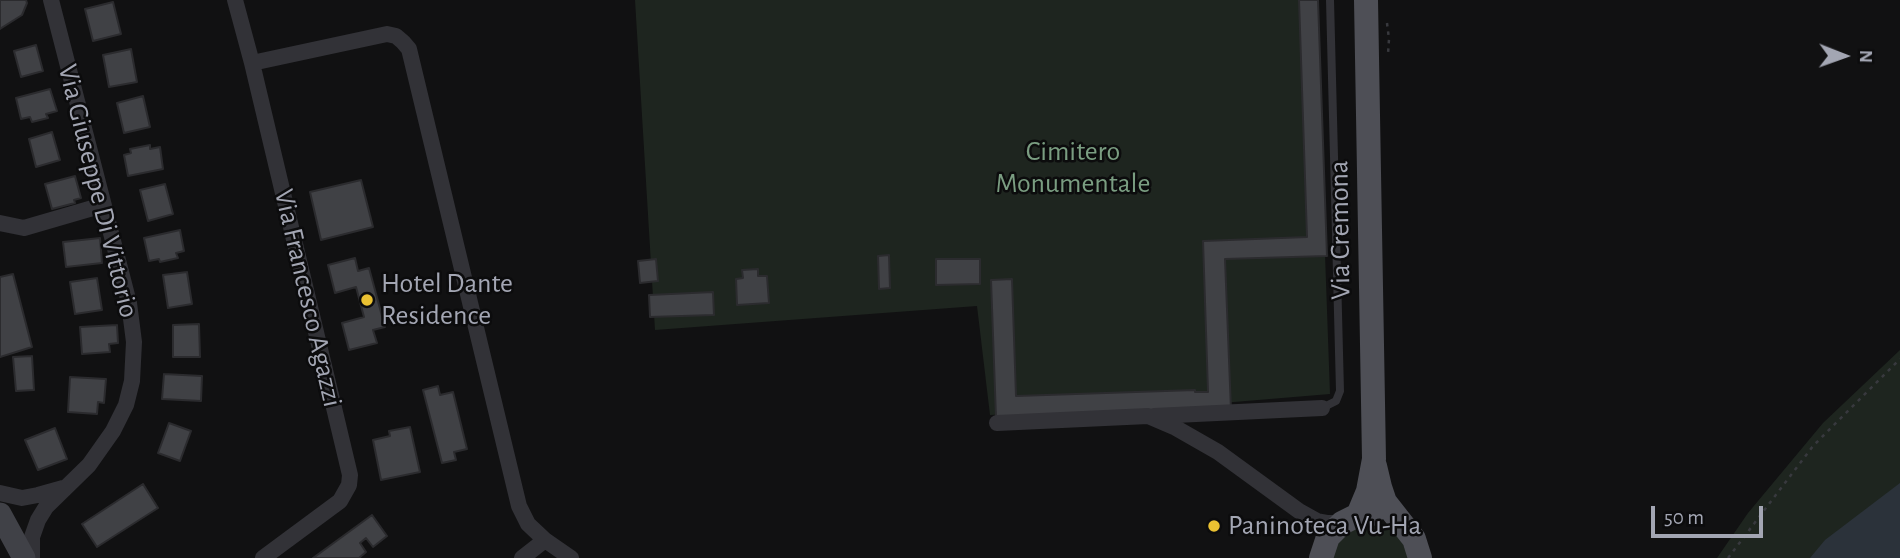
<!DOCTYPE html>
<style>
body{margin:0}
#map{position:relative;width:1900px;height:558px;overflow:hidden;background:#111112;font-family:"Alegreya Sans",sans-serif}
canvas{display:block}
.north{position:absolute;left:1809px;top:21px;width:70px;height:70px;-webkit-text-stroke:5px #0c0c0d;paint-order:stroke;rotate:91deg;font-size:19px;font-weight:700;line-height:28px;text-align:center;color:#a3a6b3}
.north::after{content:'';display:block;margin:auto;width:24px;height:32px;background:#a3a6b3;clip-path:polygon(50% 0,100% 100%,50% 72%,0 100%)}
.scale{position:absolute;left:1651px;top:506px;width:112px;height:32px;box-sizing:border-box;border:4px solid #a3a6b3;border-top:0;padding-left:9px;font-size:21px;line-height:24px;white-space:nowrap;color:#a3a6b3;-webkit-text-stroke:5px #0c0c0d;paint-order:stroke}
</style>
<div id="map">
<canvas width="1900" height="558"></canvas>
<div class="north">N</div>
<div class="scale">50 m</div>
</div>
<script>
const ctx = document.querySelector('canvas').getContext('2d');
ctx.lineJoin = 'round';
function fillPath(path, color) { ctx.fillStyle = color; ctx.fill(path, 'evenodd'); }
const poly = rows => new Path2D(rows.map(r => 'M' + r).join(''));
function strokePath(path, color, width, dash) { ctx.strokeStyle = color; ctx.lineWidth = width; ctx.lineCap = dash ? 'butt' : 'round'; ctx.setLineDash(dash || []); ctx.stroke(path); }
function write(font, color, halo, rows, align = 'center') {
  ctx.font = font + ' "Alegreya Sans",sans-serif'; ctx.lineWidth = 5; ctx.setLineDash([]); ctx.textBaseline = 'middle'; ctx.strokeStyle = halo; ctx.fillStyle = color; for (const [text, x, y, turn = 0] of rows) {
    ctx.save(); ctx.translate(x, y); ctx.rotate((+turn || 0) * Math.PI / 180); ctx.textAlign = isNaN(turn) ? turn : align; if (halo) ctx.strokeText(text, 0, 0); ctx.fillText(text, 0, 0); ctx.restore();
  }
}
fillPath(poly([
 [635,0,1310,0,1325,254,1330,394,1222,403,990,415,977,306,655,330],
 [1900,350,1900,558,1717,558,1748,513,1823,423],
 [1377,523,1389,528,1400,537,1409,558,1330,558,1333,546,1351,527]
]), '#1e251f');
fillPath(poly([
 [1900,483,1900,558,1810,558,1825,540]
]), '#2b323a');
const building = poly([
 [0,0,26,0,27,3,22,15,0,29,0,0],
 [1299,0,1318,0,1327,256,1225,259,1231,410,996,418,991,280,1012,279,1016,396,1195,390,1195,392,1208,392,1203,241,1307,237,1299,0],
 [113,2,121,34,93,41,85,9,113,2],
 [36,45,43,71,21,77,14,51,36,45],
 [131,49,137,82,109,87,103,55,131,49],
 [50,89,57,111,46,114,48,118,32,122,30,117,21,119,16,98,50,89],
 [143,96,150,127,124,133,117,103,143,96],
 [52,132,60,160,36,167,29,139,52,132],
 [150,145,150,149,160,147,163,169,128,176,124,155,131,153,130,149,150,145],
 [75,176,81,198,74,200,75,203,52,209,45,184,75,176],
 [361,180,373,227,321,240,310,192,361,180],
 [165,184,173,214,148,221,140,190,165,184],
 [180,230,184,251,176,253,178,258,160,262,159,259,149,261,144,238,180,230],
 [100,238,102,263,66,267,63,242,100,238],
 [889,255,890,288,879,289,878,256,889,255],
 [355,258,358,271,369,268,385,327,373,330,377,343,349,350,342,323,364,317,356,287,335,293,328,265,355,258],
 [656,259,658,281,640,283,638,261,656,259],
 [936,259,980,259,980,284,936,285,936,259],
 [758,269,758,276,767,276,769,303,737,305,736,279,743,278,742,270,758,269],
 [187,272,192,304,168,308,163,275,187,272],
 [13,274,32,347,0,357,0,277,13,274],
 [97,278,102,310,75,314,70,282,97,278],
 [713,292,714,315,650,317,649,295,713,292],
 [199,324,200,357,173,357,173,325,199,324],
 [117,325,118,343,109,344,110,352,82,354,80,327,117,325],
 [32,356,34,390,16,391,13,357,32,356],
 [164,374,202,376,201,401,162,399,164,374],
 [70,377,106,379,104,403,98,402,97,414,68,412,70,377],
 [438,386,440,395,453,392,467,449,454,452,456,460,442,463,423,390,438,386],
 [169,423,191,431,180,461,158,453,169,423],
 [410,427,420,472,381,480,373,440,390,436,389,431,410,427],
 [55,428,67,459,38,470,25,440,55,428],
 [143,484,158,508,97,547,82,524,143,484],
 [372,515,387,536,373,547,366,538,360,543,366,552,359,558,313,558,372,515]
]);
fillPath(building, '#404145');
strokePath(building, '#2b2b2e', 2);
strokePath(poly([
 [1387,23,1389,39,1388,54],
 [1728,558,1813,446,1900,359]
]), '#38393e', 2.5, [3.5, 5]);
strokePath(poly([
 [1322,408,1336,401,1340,391,1330,0]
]), '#323237', 8);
strokePath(poly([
 [235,0,252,63,350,475,349,485,340,501,263,558],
 [252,63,387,34,396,36,403,42,409,49,519,506,528,524,545,540,571,558],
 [0,223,24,228,103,205],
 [1154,416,1322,408],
 [997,423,1148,416,1176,428,1218,452,1299,511,1317,521,1328,523,1342,523],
 [0,493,22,498,38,495,63,488],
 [32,558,32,537,38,520,46,507,89,465,113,431,126,405,132,381,134,342,129,303,51,0],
 [522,558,545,540]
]), '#323237', 16);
strokePath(poly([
 [0,514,24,558]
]), '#404147', 23);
strokePath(poly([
 [1375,466,1380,487,1385,502,1414,539,1420,558],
 [1358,515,1368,491,1374,459,1366,0],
 [1321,558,1328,537,1342,523,1358,515,1372,514]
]), '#4e4f56', 24);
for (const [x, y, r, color] of [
 [367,300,7,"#eac132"],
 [1214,526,7,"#eac132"]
]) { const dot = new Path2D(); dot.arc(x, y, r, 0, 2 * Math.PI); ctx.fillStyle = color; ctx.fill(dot); strokePath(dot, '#0c0c0d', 2.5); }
write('28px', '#7a9d81', '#0c0c0d', [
 ["Cimitero",1073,152],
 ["Monumentale",1073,184]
]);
write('28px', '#a3a6b3', '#0c0c0d', [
 ["Via Giuseppe Di Vittorio",98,191,76],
 ["Via Cremona",1340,230,-91],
 ["Via Francesco Agazzi",308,298,77]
]);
write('28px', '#a3a6b3', '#0c0c0d', [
 ["Hotel Dante",381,284],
 ["Residence",381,316],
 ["Paninoteca Vu-Ha",1228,526]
], 'left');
</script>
